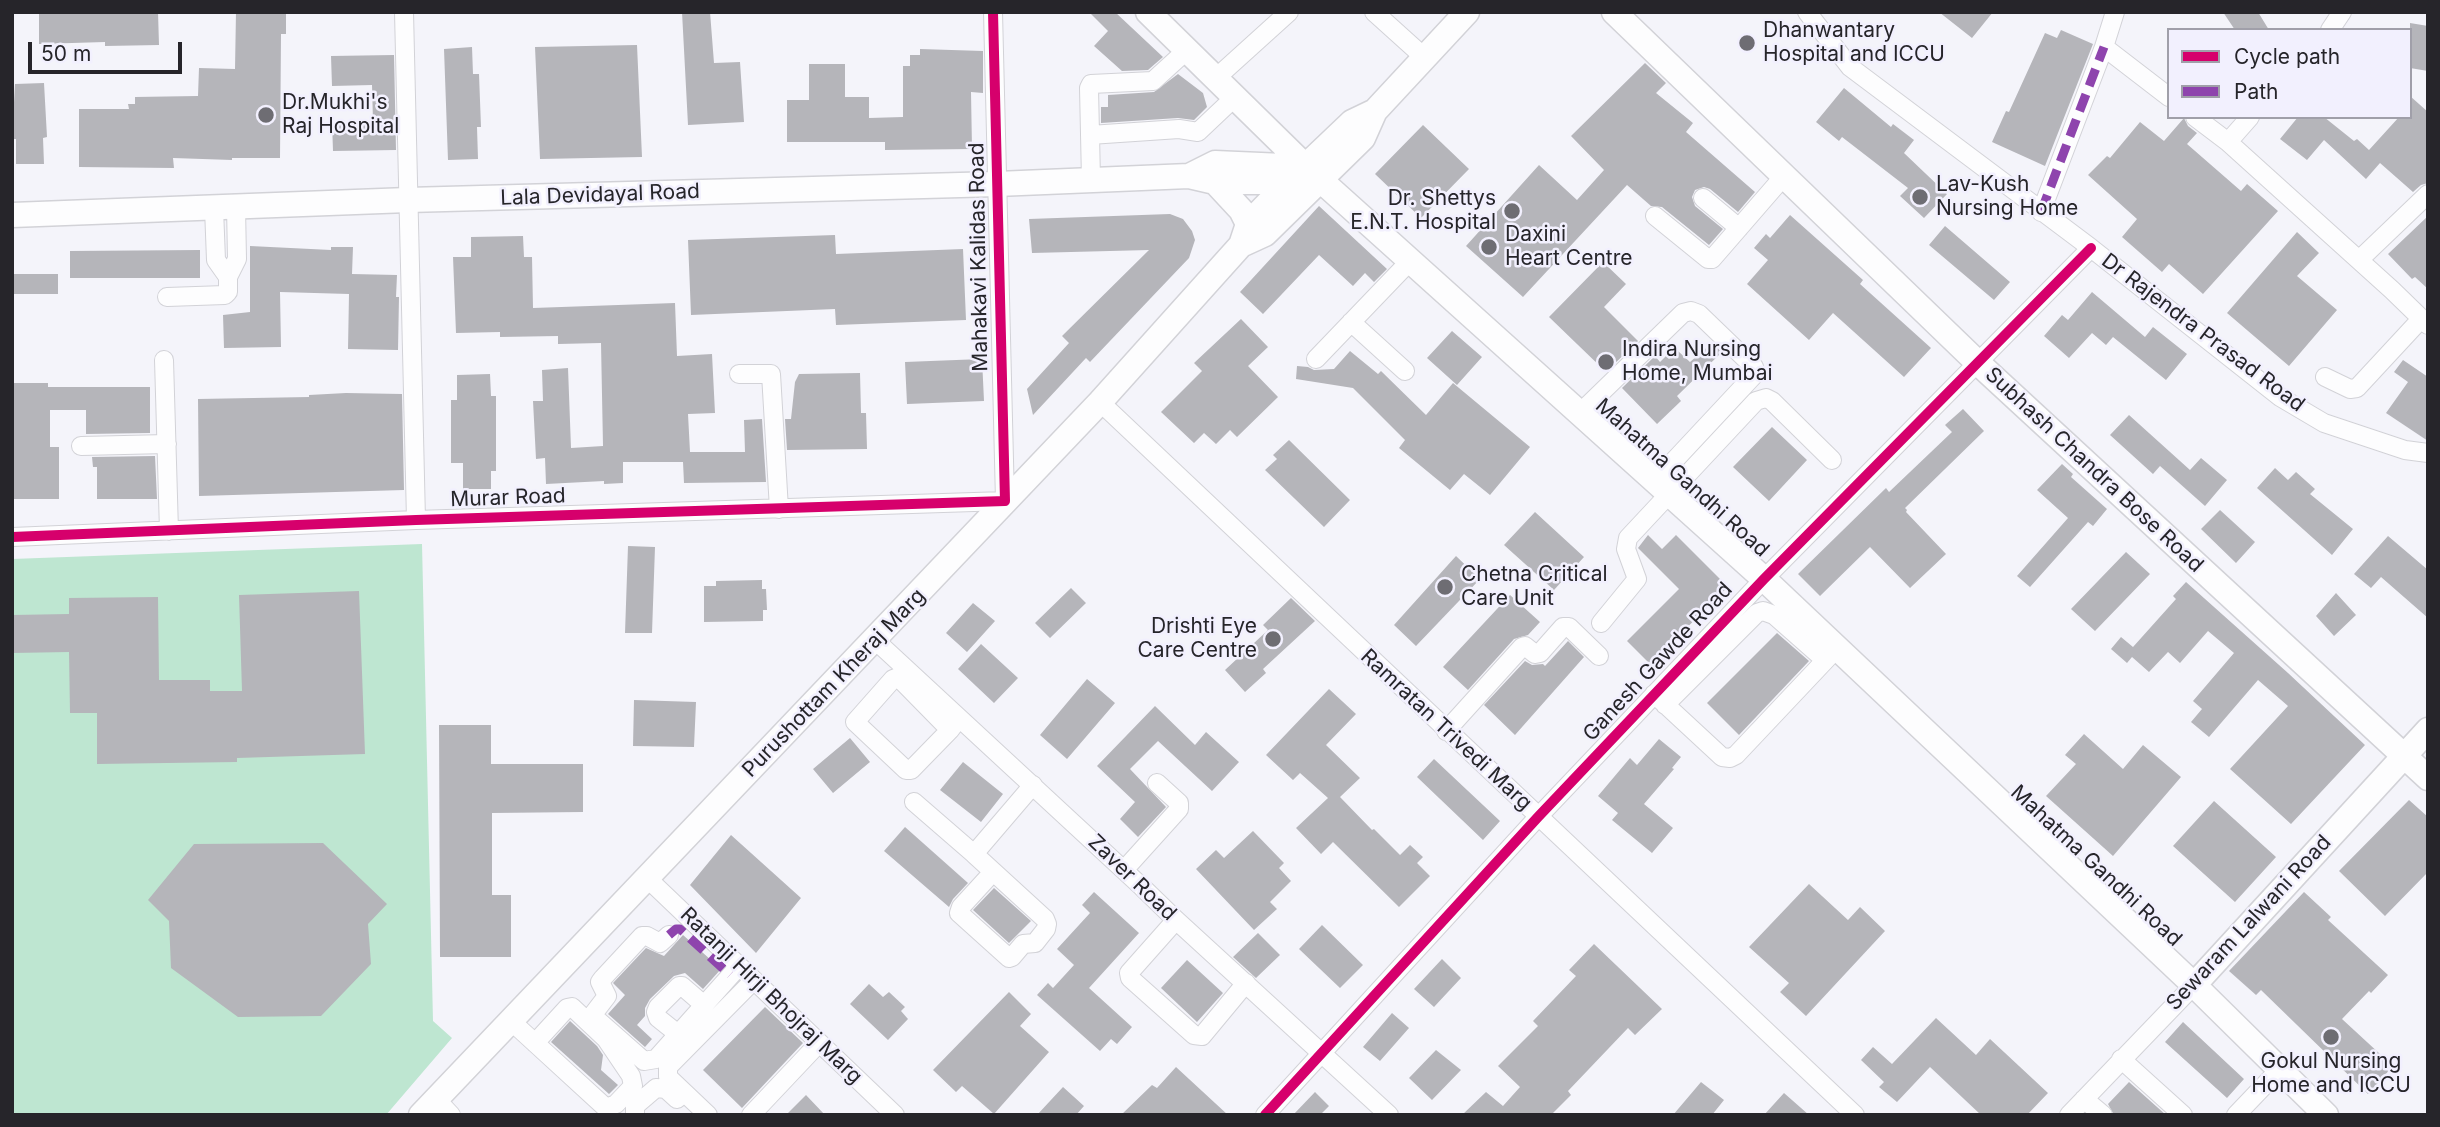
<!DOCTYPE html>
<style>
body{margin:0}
#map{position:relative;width:2440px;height:1127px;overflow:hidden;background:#f4f4fa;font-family:Inter,sans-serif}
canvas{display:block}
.frame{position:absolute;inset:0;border:14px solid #26252a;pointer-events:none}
.legend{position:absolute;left:2167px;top:28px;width:245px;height:91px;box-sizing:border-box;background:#f2f0fe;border:2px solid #a09fa9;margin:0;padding:9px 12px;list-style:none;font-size:21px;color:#26252a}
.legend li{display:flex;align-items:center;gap:14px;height:35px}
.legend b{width:35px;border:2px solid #a09fa9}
.scale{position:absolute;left:28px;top:42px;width:154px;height:32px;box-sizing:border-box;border:4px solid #26252a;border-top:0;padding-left:9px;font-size:21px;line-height:24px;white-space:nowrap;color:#26252a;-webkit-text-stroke:5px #f2f0fe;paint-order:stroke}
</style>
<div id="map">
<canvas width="2440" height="1127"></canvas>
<div class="frame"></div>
<ul class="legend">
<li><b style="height:9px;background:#d6006c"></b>Cycle path</li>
<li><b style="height:9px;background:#8e44ad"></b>Path</li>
</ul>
<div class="scale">50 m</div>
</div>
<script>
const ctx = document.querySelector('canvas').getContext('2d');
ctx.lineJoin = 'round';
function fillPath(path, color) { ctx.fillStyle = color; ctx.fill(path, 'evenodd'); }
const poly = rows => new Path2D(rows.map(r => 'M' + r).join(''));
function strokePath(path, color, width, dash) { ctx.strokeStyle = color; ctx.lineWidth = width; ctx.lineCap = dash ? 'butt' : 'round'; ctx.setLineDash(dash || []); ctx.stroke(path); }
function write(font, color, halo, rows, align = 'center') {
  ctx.font = font + ' Inter,sans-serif'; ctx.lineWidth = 5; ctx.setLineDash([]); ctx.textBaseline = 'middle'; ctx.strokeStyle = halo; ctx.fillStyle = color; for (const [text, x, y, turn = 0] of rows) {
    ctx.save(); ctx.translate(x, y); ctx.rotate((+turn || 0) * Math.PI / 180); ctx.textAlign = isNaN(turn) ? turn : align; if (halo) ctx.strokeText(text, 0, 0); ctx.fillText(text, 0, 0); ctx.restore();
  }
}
fillPath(poly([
 [422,544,433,1021,452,1038,386,1115,12,1115,12,559]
]), '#bee6d1');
fillPath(poly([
 [39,12,158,12,159,45,105,46,105,42,39,44],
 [236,12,286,12,286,34,281,34,280,158,232,158,232,160,173,158,174,168,79,167,79,109,129,109,128,104,135,104,135,97,198,96,199,68,235,69],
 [682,12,710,12,714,63,740,62,744,122,688,125],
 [1089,12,1115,12,1163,57,1148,70,1122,71,1094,46,1108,31],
 [1939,12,1993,12,1972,38],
 [2223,12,2258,12,2269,30,2235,30],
 [2410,23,2428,26,2428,71,2410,68],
 [2061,30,2093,44,2045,166,1992,142,2006,111,2009,112,2045,33,2057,38],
 [637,45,642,157,540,159,535,47],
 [472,47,473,74,479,74,481,127,477,127,478,159,448,160,444,49],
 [920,49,983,51,983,93,971,92,972,149,885,150,885,142,787,142,787,100,809,100,809,64,845,64,845,97,869,97,869,118,903,117,903,66,910,66,910,55,920,55],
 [394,55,396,150,333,151,332,122,373,122,372,85,332,86,331,56],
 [1645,63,1666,83,1656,93,1693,123,1686,132,1755,192,1738,212,1710,189,1704,187,1695,190,1692,197,1695,206,1723,229,1709,245,1662,207,1651,206,1627,185,1523,297,1466,246,1539,165,1577,200,1604,170,1571,136],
 [1178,74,1203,93,1207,107,1194,120,1178,118,1101,123,1101,107,1108,107,1108,95,1154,92],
 [44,83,47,137,43,138,44,164,16,164,16,139,12,139,15,84],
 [1844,88,1891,127,1893,124,1914,140,1904,153,1947,194,1924,218,1900,196,1908,188,1842,137,1839,141,1816,122],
 [2410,96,2428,112,2428,183,2421,185,2413,192,2380,163,2366,179,2324,140,2307,160,2280,139,2298,117,2324,117,2354,141,2357,139,2369,150,2399,117,2410,117],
 [2184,118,2188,126,2197,133,2187,144,2241,191,2247,184,2278,211,2203,294,2169,264,2162,272,2122,237,2137,219,2088,175,2107,156,2110,158,2140,122,2164,141],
 [1423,125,1469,169,1421,218,1375,174],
 [1319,206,1387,269,1374,282,1365,273,1353,286,1319,255,1263,314,1240,292],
 [1170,214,1183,219,1192,231,1195,240,1189,258,1090,362,1086,358,1033,415,1027,389,1069,343,1062,336,1149,250,1032,253,1029,219],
 [1790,215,1863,280,1860,284,1931,348,1904,377,1833,313,1809,340,1747,284,1768,260,1754,248,1766,234,1770,238],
 [2428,216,2428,289,2415,277,2412,279,2388,254],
 [1945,226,2010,282,1994,300,1929,245],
 [2297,232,2319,253,2297,276,2337,310,2289,366,2227,313],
 [835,235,836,254,963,249,966,320,836,325,835,309,691,315,688,240],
 [523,236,524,257,532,257,533,308,675,303,677,356,712,354,715,413,688,414,690,452,745,452,744,420,762,419,766,482,684,483,683,462,623,462,623,483,604,484,604,481,546,484,545,458,536,459,533,401,543,401,542,370,568,368,571,448,603,446,601,343,558,344,558,336,500,337,500,332,456,333,453,257,471,257,471,237],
 [250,246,331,250,331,247,353,247,352,274,397,275,396,297,399,297,398,350,348,349,349,294,280,292,281,347,224,348,223,315,250,312],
 [200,250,200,278,70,278,70,251],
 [1603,262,1626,284,1604,307,1638,341,1606,372,1549,317],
 [12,274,58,274,58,294,12,294],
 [2092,292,2145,337,2153,327,2187,354,2166,380,2113,337,2106,345,2092,333,2069,358,2044,336,2062,315,2068,320],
 [1241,319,1268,347,1248,366,1278,397,1237,437,1230,430,1216,444,1204,433,1194,443,1161,412,1202,371,1194,363],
 [1452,331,1482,357,1457,385,1427,358],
 [1712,343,1722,352,1677,396,1681,401,1657,424,1622,388,1655,356,1660,362,1666,356,1669,359,1678,351,1690,362],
 [1350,351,1378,374,1381,371,1426,415,1453,383,1530,447,1490,495,1464,474,1450,490,1399,448,1405,440,1353,388,1296,379,1297,366,1308,367,1314,370,1334,369],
 [982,359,984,401,907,404,905,362],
 [2403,360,2428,377,2428,441,2386,413,2408,382,2394,372],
 [860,373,861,413,866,413,867,449,787,450,785,419,791,419,795,382,799,374],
 [490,374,491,396,496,396,496,471,491,471,491,489,463,489,463,463,451,463,451,400,457,400,457,375],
 [12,383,48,383,48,387,150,387,150,433,86,434,86,410,50,410,50,447,59,447,59,499,12,499],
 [346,393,402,394,404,490,199,496,198,399,309,397,309,395],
 [1963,409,1984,431,1905,508,1907,510,1906,512,1946,554,1910,588,1870,547,1820,596,1798,574,1886,488,1889,492,1952,432,1945,425],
 [2129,415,2190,470,2201,458,2227,480,2205,506,2160,466,2153,474,2110,435],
 [1772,427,1807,460,1769,501,1733,467],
 [1289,440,1350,500,1324,527,1265,470,1277,459,1273,455],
 [155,456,157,499,97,499,97,467,93,467,92,457],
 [2062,464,2073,474,2071,477,2107,509,2093,526,2088,522,2030,587,2017,576,2068,518,2037,490],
 [2275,468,2288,480,2296,472,2315,489,2310,494,2353,529,2332,555,2257,488],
 [2220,510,2255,542,2236,563,2201,529],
 [1535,512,1584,557,1554,590,1504,545],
 [1648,535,1662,549,1676,535,1728,587,1650,664,1627,641,1679,589,1638,548],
 [2388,536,2428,570,2428,618,2381,577,2371,588,2354,574],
 [628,546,655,547,652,633,625,633],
 [2126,552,2150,574,2095,631,2071,609],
 [1456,556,1480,579,1416,646,1394,625],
 [762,580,762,589,766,589,767,610,763,610,763,621,704,622,704,586,716,586,716,581],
 [2186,582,2288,673,2365,745,2291,824,2230,769,2288,706,2258,680,2209,737,2191,722,2202,709,2193,701,2234,653,2208,631,2180,663,2168,652,2149,672,2132,657,2127,663,2111,649,2121,637,2133,647,2176,599,2173,596],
 [1071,588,1086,603,1050,638,1035,623],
 [359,591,365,754,237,758,237,762,97,764,97,713,70,713,69,652,12,653,12,615,69,614,69,598,158,597,159,680,210,680,210,691,242,691,239,595],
 [2336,593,2356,615,2334,636,2316,616],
 [1510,595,1540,622,1528,635,1514,639,1468,690,1443,667],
 [1291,598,1315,621,1263,669,1266,673,1245,692,1225,670,1268,630,1263,625],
 [973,603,995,621,967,652,946,633],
 [1777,633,1809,661,1739,735,1707,703],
 [1568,641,1584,657,1515,735,1484,705,1525,661,1532,665,1543,664,1545,666],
 [981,644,1018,678,994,703,958,669],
 [1087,679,1115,703,1067,759,1040,735],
 [1329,689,1356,714,1326,745,1360,778,1340,797,1372,830,1374,829,1400,855,1410,845,1423,857,1417,863,1430,876,1399,907,1333,842,1321,854,1296,828,1328,798,1300,773,1293,780,1266,755],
 [634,700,696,702,694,747,633,746],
 [1155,706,1195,745,1206,732,1239,762,1212,791,1158,741,1130,769,1166,807,1138,837,1120,819,1135,802,1097,766],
 [439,725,491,725,491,764,583,764,583,812,492,813,492,895,511,895,511,957,440,957],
 [2084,734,2123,769,2143,745,2181,777,2113,856,2046,796,2076,764,2065,755],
 [850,738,870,762,833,793,813,769],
 [1659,739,1681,757,1672,768,1674,769,1644,804,1673,828,1652,853,1612,820,1618,813,1598,796,1630,758,1637,765],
 [1434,759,1500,821,1483,840,1417,777],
 [963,762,1003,794,981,822,940,790],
 [2409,800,2428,817,2428,872,2385,916,2339,871],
 [2214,801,2276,857,2235,902,2173,846],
 [905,827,968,883,953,899,949,907,884,851],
 [1253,831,1284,863,1279,868,1291,881,1270,902,1277,909,1254,930,1196,869,1216,850,1224,858],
 [731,835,801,898,756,953,690,885],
 [323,843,387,904,368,924,371,964,321,1016,238,1017,171,968,169,921,148,900,194,844],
 [1809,884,1848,920,1860,907,1885,931,1806,1016,1780,992,1789,983,1749,947],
 [994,888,1031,921,1009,943,973,910],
 [1094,892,1139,933,1089,988,1132,1027,1117,1044,1111,1039,1100,1051,1037,995,1048,983,1053,988,1074,965,1057,949,1090,913,1082,905],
 [2304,892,2331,917,2328,920,2388,975,2371,993,2369,991,2342,1019,2393,1066,2368,1094,2261,990,2256,995,2229,971],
 [1322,925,1363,965,1340,988,1299,949],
 [1258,933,1280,955,1256,978,1233,957],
 [683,935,721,969,703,989,685,973,674,976,650,999,645,1008,645,1016,637,1025,652,1039,645,1047,608,1014,625,995,613,983,646,948,664,956],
 [1594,944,1662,1009,1635,1035,1628,1028,1568,1091,1571,1095,1551,1115,1462,1115,1486,1092,1503,1106,1520,1087,1498,1066,1538,1026,1533,1021,1576,976,1569,970],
 [1442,959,1461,978,1434,1007,1414,989],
 [1187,960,1223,993,1197,1022,1161,988],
 [869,984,883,997,889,992,905,1007,901,1011,908,1019,888,1040,850,1004],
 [1009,992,1031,1014,1020,1026,1049,1052,994,1114,962,1086,956,1092,933,1070],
 [765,1007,803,1043,742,1108,703,1070],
 [1392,1013,1409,1028,1380,1061,1363,1047],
 [1936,1018,1976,1055,1990,1039,2048,1093,2027,1115,1981,1115,1930,1067,1897,1102,1879,1087,1884,1082,1861,1060,1873,1047,1892,1064],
 [570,1021,597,1046,603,1055,601,1070,618,1085,609,1094,551,1042],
 [2183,1022,2244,1079,2227,1098,2165,1042],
 [1436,1050,1461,1070,1432,1100,1409,1078],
 [1176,1067,1228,1115,1121,1115,1152,1085,1157,1088],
 [1701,1082,1724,1100,1712,1115,1673,1115],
 [2129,1082,2166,1115,2114,1115,2108,1104],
 [1063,1087,1084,1106,1076,1115,1037,1115],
 [1315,1092,1329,1106,1320,1115,1293,1115],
 [1784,1093,1809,1115,1764,1115],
 [806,1095,825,1115,786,1115]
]), '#b5b5ba');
const street = poly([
 [404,12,416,520],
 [1374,12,1425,58],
 [1807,12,1850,67,2091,248,2280,397,2324,423,2405,450,2428,453],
 [2115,12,2104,47,2169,97],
 [2330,30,2342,12],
 [1216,78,1289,12],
 [2195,117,2228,142,2392,290,2428,325],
 [1090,135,1179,129,1198,132,1235,97],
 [2228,142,2250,117],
 [1091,180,1089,88,1091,84,1153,81,1187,50],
 [1703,198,1739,228],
 [2041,212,2104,47],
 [1655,216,1708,259,1712,259,1784,176],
 [2359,260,2428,194],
 [228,277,237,259,236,207],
 [167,297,225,295,228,292,228,277,216,260,214,208],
 [1351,322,1405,371],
 [1316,359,1411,260],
 [164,360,169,531],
 [739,374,771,374,779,509],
 [2325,377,2350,389,2357,388,2421,319],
 [1100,402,1855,1115],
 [1581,412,1683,313,1691,311,1699,314,1754,367,1756,373,1656,480],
 [81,446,167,444],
 [12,537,416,520,1005,501,993,12],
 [1601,623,1637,579,1626,549,1628,538,1756,401,1766,398,1772,401,1832,460],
 [875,640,1142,887,1176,920,1389,1115],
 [1654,694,1722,757,1730,758,1736,755,1837,648],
 [1665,705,1757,613,1763,611,1774,615,1825,660],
 [950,730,898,677,893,679,855,722,906,770,911,770,950,730,953,726,960,719],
 [1446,731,1522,647,1525,646,1535,654,1540,653,1563,627,1569,627,1599,656],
 [914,802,974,854,1033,785],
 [974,854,1045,919,1047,924,1046,929,1035,943,1023,944,1012,957,1009,958,959,913,961,907,993,872],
 [1124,870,1179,809,1179,803,1157,783],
 [647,878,895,1115],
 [1176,920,1129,973,1130,978,1194,1035,1202,1036,1246,983],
 [669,935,660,943,647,936,642,936,603,978,600,982,607,996,594,1013,594,1017,644,1061,656,1059,739,966],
 [511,1021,535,1043,606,1108,616,1104,633,1086,631,1076,606,1039,572,1007,567,1008,535,1043],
 [678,1034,658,1018,656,1012,658,1007,679,986,682,986,704,1005],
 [2121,1059,2183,1115],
 [436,1099,451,1115],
 [2084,1099,2103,1115],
 [635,1115,635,1106,656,1088,666,1089,677,1099],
 [708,1115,668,1077,668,1067,754,980],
 [751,1115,819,1043],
 [1265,1115,1538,817,1764,579,2091,248],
 [2069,1115,2194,985],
 [2236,1115,2279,1070]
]);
const secondary = poly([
 [1148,12,1306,167,1764,579,2194,985,2326,1115],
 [1614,12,1978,363,2428,778],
 [1375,111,1363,138,1265,234,1241,245,1248,224,1289,182,1352,122,1375,111],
 [1375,111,1467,12],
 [1215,182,1241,210,1248,224],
 [1296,182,1215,182,1189,176,1215,163,1306,167],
 [12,215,408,200,997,184,1189,176],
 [2194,985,2428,730],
 [421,1115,1100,402,1241,245]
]);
strokePath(street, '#d2d2d7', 20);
strokePath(secondary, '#d2d2d7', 27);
strokePath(street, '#fdfdfe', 18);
strokePath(secondary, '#fdfdfe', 24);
strokePath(poly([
 [2041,212,2104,47],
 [669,935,676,929,680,929,730,975]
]), '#8e44ad', 9, [18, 9]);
strokePath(poly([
 [12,537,416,520,1005,501,993,12],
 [1265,1115,1538,817,1764,579,2091,248]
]), '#d6006c', 10);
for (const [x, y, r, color] of [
 [1747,43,9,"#6e6d73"],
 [266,115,9,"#6e6d73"],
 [1920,197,9,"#6e6d73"],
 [1512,211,9,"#6e6d73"],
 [1489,247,9,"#6e6d73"],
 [1606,362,9,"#6e6d73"],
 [1445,587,9,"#6e6d73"],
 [1273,639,9,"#6e6d73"],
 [2331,1037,9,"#6e6d73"]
]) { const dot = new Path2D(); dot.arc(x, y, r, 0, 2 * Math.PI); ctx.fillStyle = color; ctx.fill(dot); strokePath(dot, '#f2f0fe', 2.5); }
write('21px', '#26252a', '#f2f0fe', [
 ["Dhanwantary",1763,31],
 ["Hospital and ICCU",1763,55],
 ["Dr.Mukhi's",282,103],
 ["Raj Hospital",282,127],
 ["Lav-Kush",1936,185],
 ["Nursing Home",1936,209],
 ["Dr. Shettys",1496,199,"right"],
 ["E.N.T. Hospital",1496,223,"right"],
 ["Daxini",1505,235],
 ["Heart Centre",1505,259],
 ["Indira Nursing",1622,350],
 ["Home, Mumbai",1622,374],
 ["Chetna Critical",1461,575],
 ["Care Unit",1461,599],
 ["Drishti Eye",1257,627,"right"],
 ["Care Centre",1257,651,"right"],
 ["Gokul Nursing",2331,1062,"center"],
 ["Home and ICCU",2331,1086,"center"]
], 'left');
write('21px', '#26252a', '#f2f0fe', [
 ["Lala Devidayal Road",600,195,-2],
 ["Mahakavi Kalidas Road",979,257,-91],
 ["Dr Rajendra Prasad Road",2203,333,37],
 ["Subhash Chandra Bose Road",2094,470,43],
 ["Mahatma Gandhi Road",1682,478,42],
 ["Murar Road",508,498,-2],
 ["Ganesh Gawde Road",1658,662,-47],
 ["Purushottam Kheraj Marg",834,683,-46],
 ["Ramratan Trivedi Marg",1446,730,43],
 ["Mahatma Gandhi Road",2096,866,43],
 ["Zaver Road",1132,878,44],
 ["Sewaram Lalwani Road",2249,923,-47],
 ["Ratanji Hirji Bhojraj Marg",771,996,44]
]);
</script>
